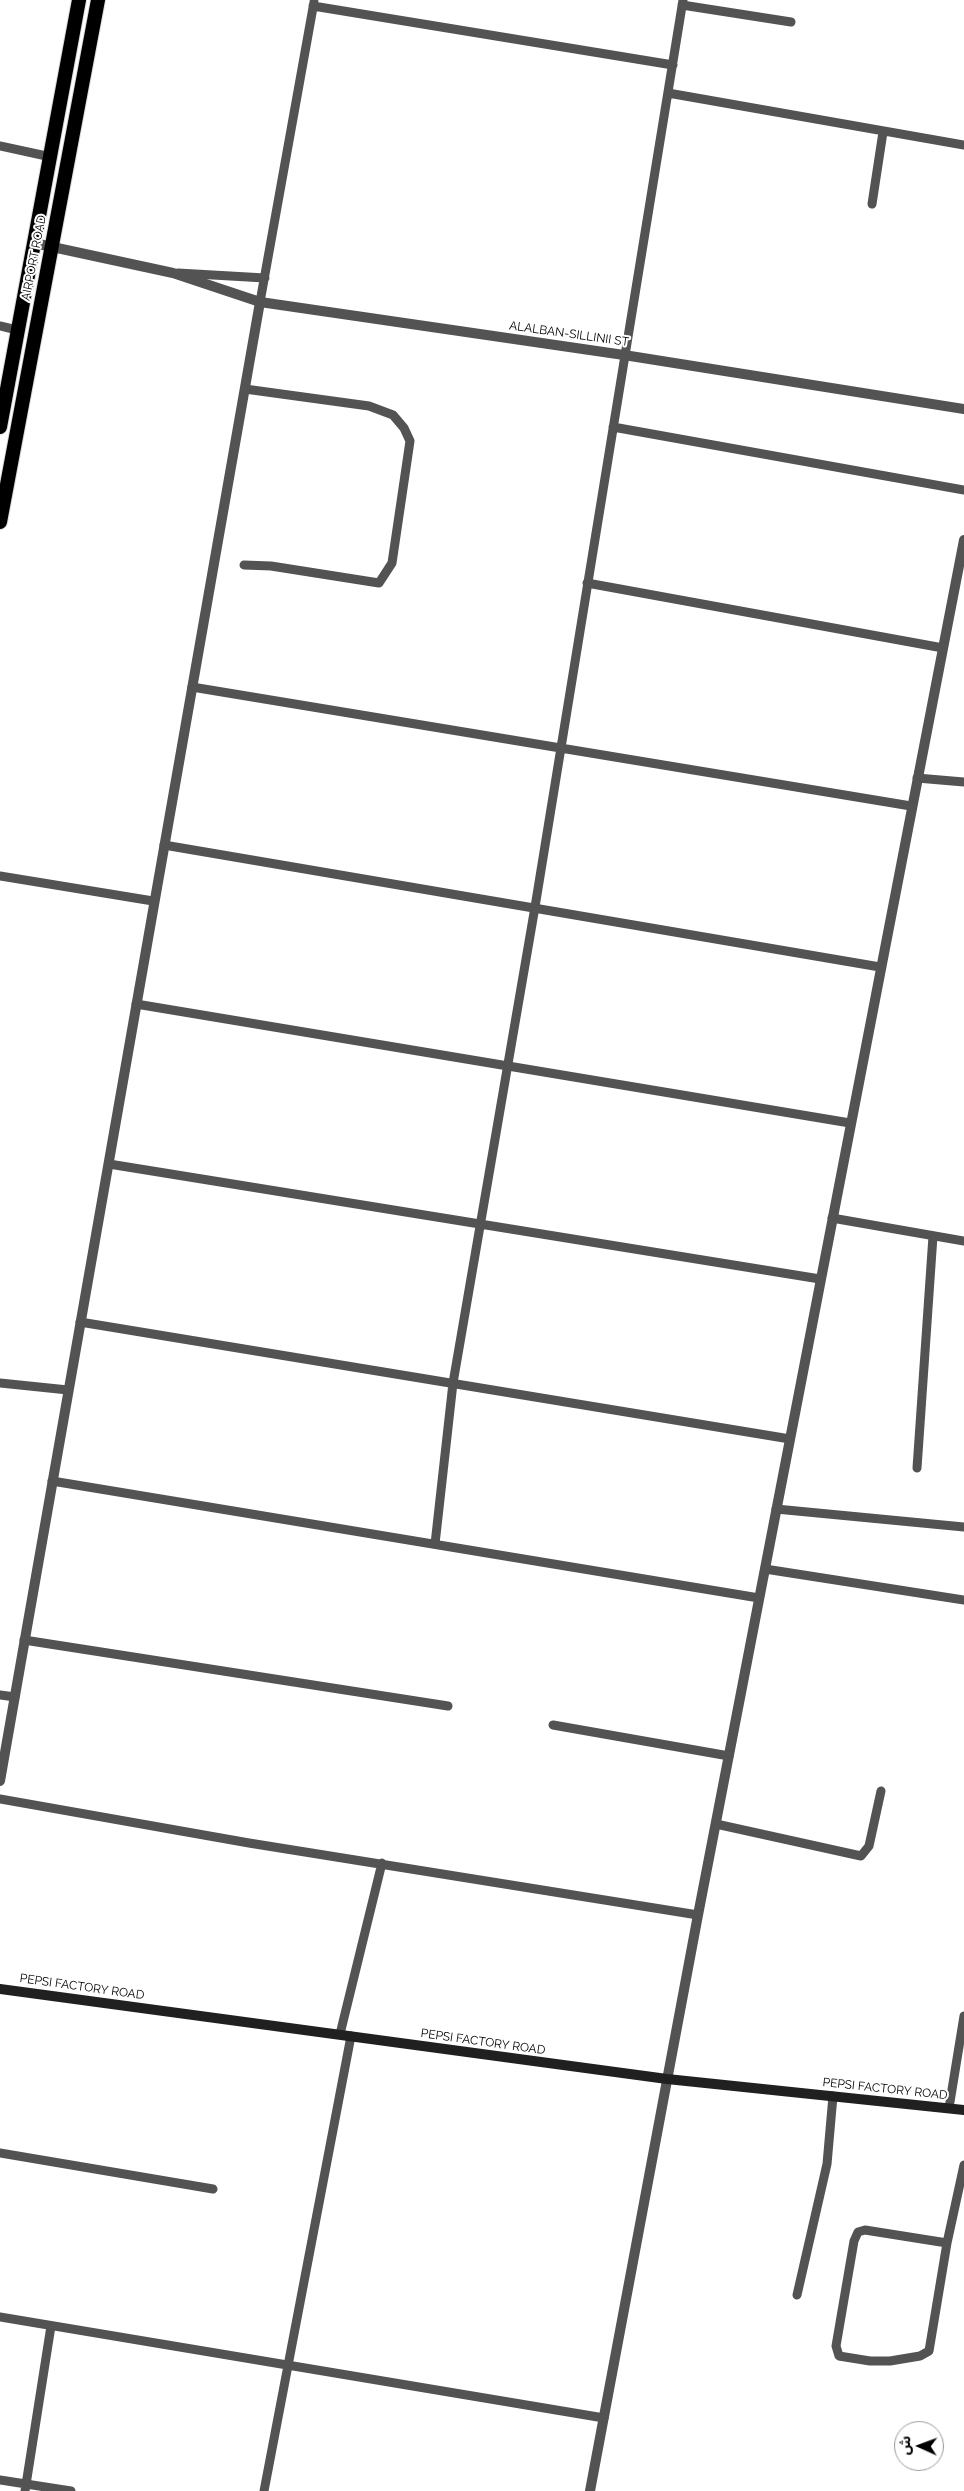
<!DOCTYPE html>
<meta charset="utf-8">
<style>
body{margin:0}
#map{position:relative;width:964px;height:2491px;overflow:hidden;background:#fff;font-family:Raleway,"Noto Sans Arabic",sans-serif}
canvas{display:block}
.north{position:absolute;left:894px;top:2421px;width:50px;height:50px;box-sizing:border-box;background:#fff;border:1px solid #999;border-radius:50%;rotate:272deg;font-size:14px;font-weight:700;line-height:20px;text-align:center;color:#000}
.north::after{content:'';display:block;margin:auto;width:18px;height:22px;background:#000;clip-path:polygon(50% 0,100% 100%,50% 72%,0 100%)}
</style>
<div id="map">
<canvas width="964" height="2491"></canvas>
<div class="north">ش</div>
</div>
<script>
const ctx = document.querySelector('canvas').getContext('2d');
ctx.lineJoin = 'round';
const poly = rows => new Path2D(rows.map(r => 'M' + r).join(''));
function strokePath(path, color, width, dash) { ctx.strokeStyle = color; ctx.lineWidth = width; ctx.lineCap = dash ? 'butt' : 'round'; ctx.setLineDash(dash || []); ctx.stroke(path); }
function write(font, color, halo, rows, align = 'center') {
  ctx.font = font + ' Raleway,sans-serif'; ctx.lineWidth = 4; ctx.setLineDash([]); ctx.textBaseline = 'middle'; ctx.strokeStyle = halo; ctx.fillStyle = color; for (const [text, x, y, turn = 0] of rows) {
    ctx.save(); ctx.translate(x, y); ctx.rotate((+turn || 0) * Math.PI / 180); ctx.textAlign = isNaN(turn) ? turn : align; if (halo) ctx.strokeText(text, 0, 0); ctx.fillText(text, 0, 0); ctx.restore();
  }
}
const trunk = poly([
 [0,427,79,0],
 [0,522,98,0]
]);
strokePath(trunk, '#dbdbdb', 16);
strokePath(poly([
 [682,5,791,22],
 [313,6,673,65],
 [668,93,964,145],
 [0,146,51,157],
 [872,204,883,132],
 [178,273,265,278],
 [260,302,314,2],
 [0,326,17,330],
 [613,427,964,490],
 [244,565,271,566,379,583,392,563,410,441,404,428,393,415,369,406,245,389],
 [587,583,943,648],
 [192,687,911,806],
 [917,778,964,782],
 [164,845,880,967],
 [0,876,153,901],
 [136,1004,850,1123],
 [109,1164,820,1279],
 [832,1218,964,1241],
 [80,1322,790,1439],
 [0,1383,68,1390],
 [917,1468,933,1236],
 [52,1481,759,1598],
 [776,1509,964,1527],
 [435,1544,453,1383,535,907,683,0],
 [765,1569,964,1600],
 [24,1640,448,1706],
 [0,1695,15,1697],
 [553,1725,729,1756],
 [0,1799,249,1843,698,1915],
 [716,1824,861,1856,869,1846,881,1791],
 [340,2034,382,1863],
 [949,2108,964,2016],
 [0,2153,213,2189],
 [947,2243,865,2230,858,2232,854,2241,836,2346,839,2356,870,2361,890,2361,920,2356,929,2351,947,2243,964,2165],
 [797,2295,827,2164,833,2096],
 [0,2317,604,2418],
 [0,2480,71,2491],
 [25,2491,51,2326],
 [264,2491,351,2036]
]), '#535353', 9);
strokePath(poly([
 [34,243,173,273,260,302,624,355,964,409],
 [0,1781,260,302],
 [590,2491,698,1915,964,540]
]), '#535353', 10);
strokePath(poly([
 [0,1989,667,2079,964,2110]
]), '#202020', 10);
strokePath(trunk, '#000', 14);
write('12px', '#000', '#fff', [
 ["AIRPORT ROAD",34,258,-79],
 ["ALALBAN-SILLINII ST",569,334,8],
 ["PEPSI FACTORY ROAD",82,1987,8],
 ["PEPSI FACTORY ROAD",483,2042,8],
 ["PEPSI FACTORY ROAD",885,2089,6]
]);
</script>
